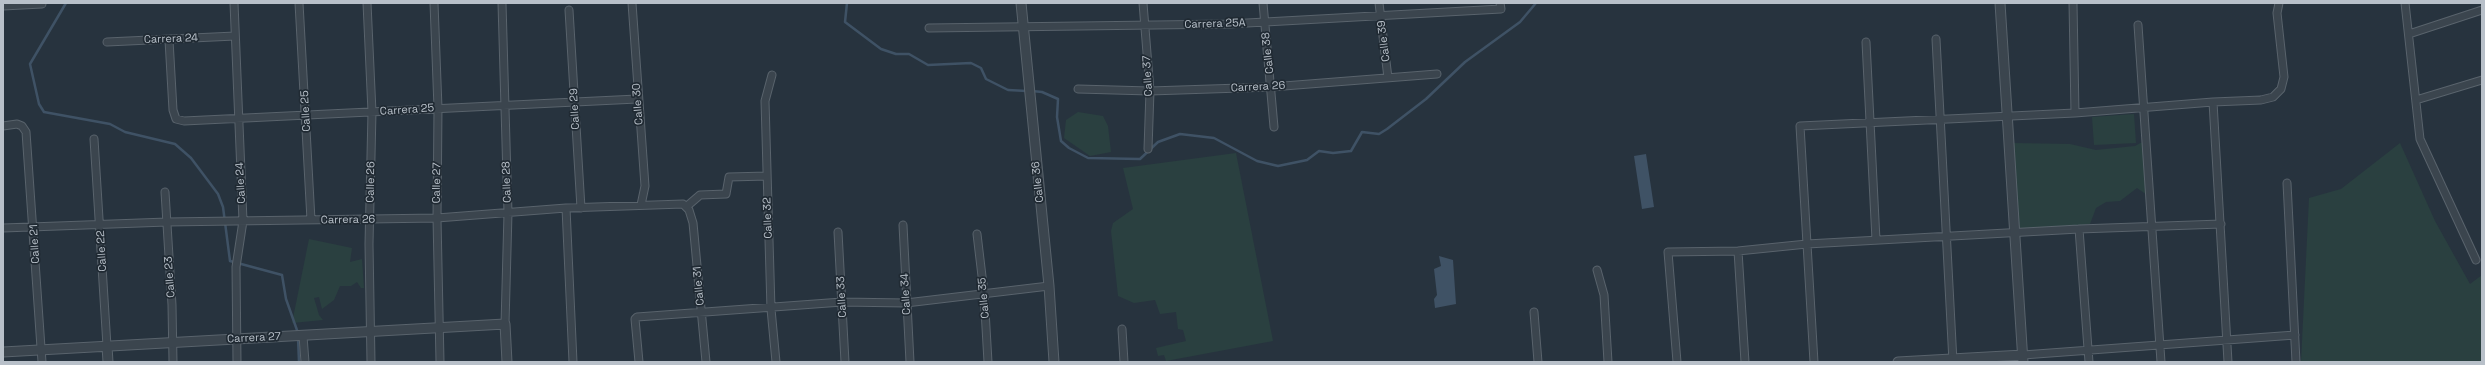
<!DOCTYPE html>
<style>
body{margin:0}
#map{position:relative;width:2485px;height:365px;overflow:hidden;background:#27333e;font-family:"Space Grotesk",sans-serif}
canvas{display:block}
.frame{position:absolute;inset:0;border:4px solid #b8c0c9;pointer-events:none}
</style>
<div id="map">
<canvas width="2485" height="365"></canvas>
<div class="frame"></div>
</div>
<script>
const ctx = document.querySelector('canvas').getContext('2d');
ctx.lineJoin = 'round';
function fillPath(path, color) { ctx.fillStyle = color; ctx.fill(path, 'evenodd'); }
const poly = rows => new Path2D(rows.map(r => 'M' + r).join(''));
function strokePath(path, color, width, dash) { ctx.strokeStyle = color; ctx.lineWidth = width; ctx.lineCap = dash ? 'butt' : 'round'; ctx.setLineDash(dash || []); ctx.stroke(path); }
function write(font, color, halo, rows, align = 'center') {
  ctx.font = font + ' "Space Grotesk",sans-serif'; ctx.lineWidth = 3.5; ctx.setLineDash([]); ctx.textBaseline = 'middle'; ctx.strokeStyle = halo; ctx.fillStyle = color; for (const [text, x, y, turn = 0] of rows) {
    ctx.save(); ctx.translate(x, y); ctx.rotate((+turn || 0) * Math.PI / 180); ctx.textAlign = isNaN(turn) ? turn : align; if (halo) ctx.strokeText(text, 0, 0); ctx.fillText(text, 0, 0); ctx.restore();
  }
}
fillPath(poly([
 [1078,112,1103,116,1108,126,1111,152,1090,156,1064,138,1066,120],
 [2134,114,2136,143,2094,145,2092,117],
 [2146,140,2150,197,2137,188,2120,201,2106,202,2096,208,2090,224,2072,227,2016,230,2012,143,2070,144,2096,150,2135,146],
 [2400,143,2435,221,2470,284,2482,275,2482,362,2301,362,2309,198,2341,189],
 [1236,153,1273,341,1166,361,1164,355,1158,356,1156,348,1186,341,1183,330,1178,329,1176,312,1160,314,1155,300,1134,303,1118,296,1111,231,1113,223,1133,209,1123,168],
 [309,239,352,248,350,262,362,259,364,288,361,288,357,282,351,286,340,286,334,300,322,309,319,297,314,298,319,315,323,320,292,323]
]), '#2a4040');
fillPath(poly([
 [1646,154,1654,207,1642,209,1634,156],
 [1439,256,1453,260,1456,304,1435,308,1434,299,1437,295,1434,269,1441,266]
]), '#3f5265');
strokePath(poly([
 [66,3,30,64,39,104,44,112,110,124,125,132,175,144,191,158,218,194,223,207,230,261,282,275,286,299,298,333],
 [847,3,845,22,881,49,896,54,909,54,928,65,971,63,981,68,986,79,1008,90,1027,91],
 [1032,91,1042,92,1058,99,1057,117,1061,141,1069,148,1088,158,1140,159,1158,142,1180,134,1214,138,1257,161,1278,166,1307,160,1319,151,1333,153,1351,151,1362,132,1379,134,1387,129,1426,99,1465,62,1520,22,1536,3],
 [298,338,299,362]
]), '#3f5265', 2.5);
const minor = poly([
 [234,3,243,221,236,267,237,362],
 [299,3,311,220],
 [367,3,372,112,369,244,371,362],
 [434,3,438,108,437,218,440,362],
 [502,3,508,213,505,324],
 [632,3,645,186,641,205],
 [1143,3,1150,91,1148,149],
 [1263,3,1274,127],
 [1379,3,1388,78],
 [2073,3,2075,113],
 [2405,3,2420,139,2476,260],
 [3,6,42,4],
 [569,10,581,208],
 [2138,25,2161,362],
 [929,28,1229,24,1501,9,1500,3],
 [2409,34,2482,10],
 [1936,39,1953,362],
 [169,40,173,110,176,119,184,121,637,99],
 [107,42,235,36],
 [1866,42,1876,240],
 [772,75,765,101,771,309,776,362],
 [1078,89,1150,91,1271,87,1437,74],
 [2416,100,2482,80],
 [2213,102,2228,362],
 [3,126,17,124,22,126,26,132,42,362],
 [94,139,107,346],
 [2287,183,2296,362],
 [165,192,172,305,173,362],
 [686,207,700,195,726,194,729,177,767,176],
 [566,208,573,362],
 [903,225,910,362],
 [3,228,167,222,437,218,566,208,683,204,689,210,693,223,706,362],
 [2079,229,2089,362],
 [838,232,845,362],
 [977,234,984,293,988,362],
 [1738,251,1745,362],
 [1597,270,1604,295,1608,362],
 [1534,312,1538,362],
 [1122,329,1124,362],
 [303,336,305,362],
 [2023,355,2295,335],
 [639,362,635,319,637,317,842,302,906,303,1049,286],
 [1677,362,1668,252,1738,251,1807,244,2079,229,2221,224],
 [1814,362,1800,126,2075,113,2213,102,2261,100,2273,97,2281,89,2284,77,2277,13,2279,3]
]);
const tertiary = poly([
 [1021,3,1049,286,1054,362],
 [2000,3,2023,362],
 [107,346,108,362],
 [3,352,505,324,507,362],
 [1898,362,2023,355]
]);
strokePath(minor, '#59636c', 9);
strokePath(tertiary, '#59636c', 11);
strokePath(minor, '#3b454e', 7);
strokePath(tertiary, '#3b454e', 9);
write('11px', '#b8c0c9', '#202a33', [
 ["Carrera 25A",1215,24,-2],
 ["Carrera 24",171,39,-2],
 ["Calle 39",1384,41,-97],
 ["Calle 38",1268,53,-96],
 ["Calle 37",1148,76,-93],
 ["Carrera 26",1258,87,-3],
 ["Calle 30",638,104,-94],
 ["Calle 29",575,109,-93],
 ["Carrera 25",407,110,-4],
 ["Calle 25",306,111,-93],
 ["Calle 26",371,182,-89],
 ["Calle 28",507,182,-92],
 ["Calle 36",1038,182,-96],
 ["Calle 24",241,183,-93],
 ["Calle 27",437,183,-89],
 ["Calle 32",768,218,-92],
 ["Carrera 26",348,220,-1],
 ["Calle 21",35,244,-93],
 ["Calle 22",102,251,-93],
 ["Calle 23",170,277,-94],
 ["Calle 31",699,286,-95],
 ["Calle 34",906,294,-93],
 ["Calle 33",842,297,-93],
 ["Calle 35",984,298,-95],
 ["Carrera 27",254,338,-3]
]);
</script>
